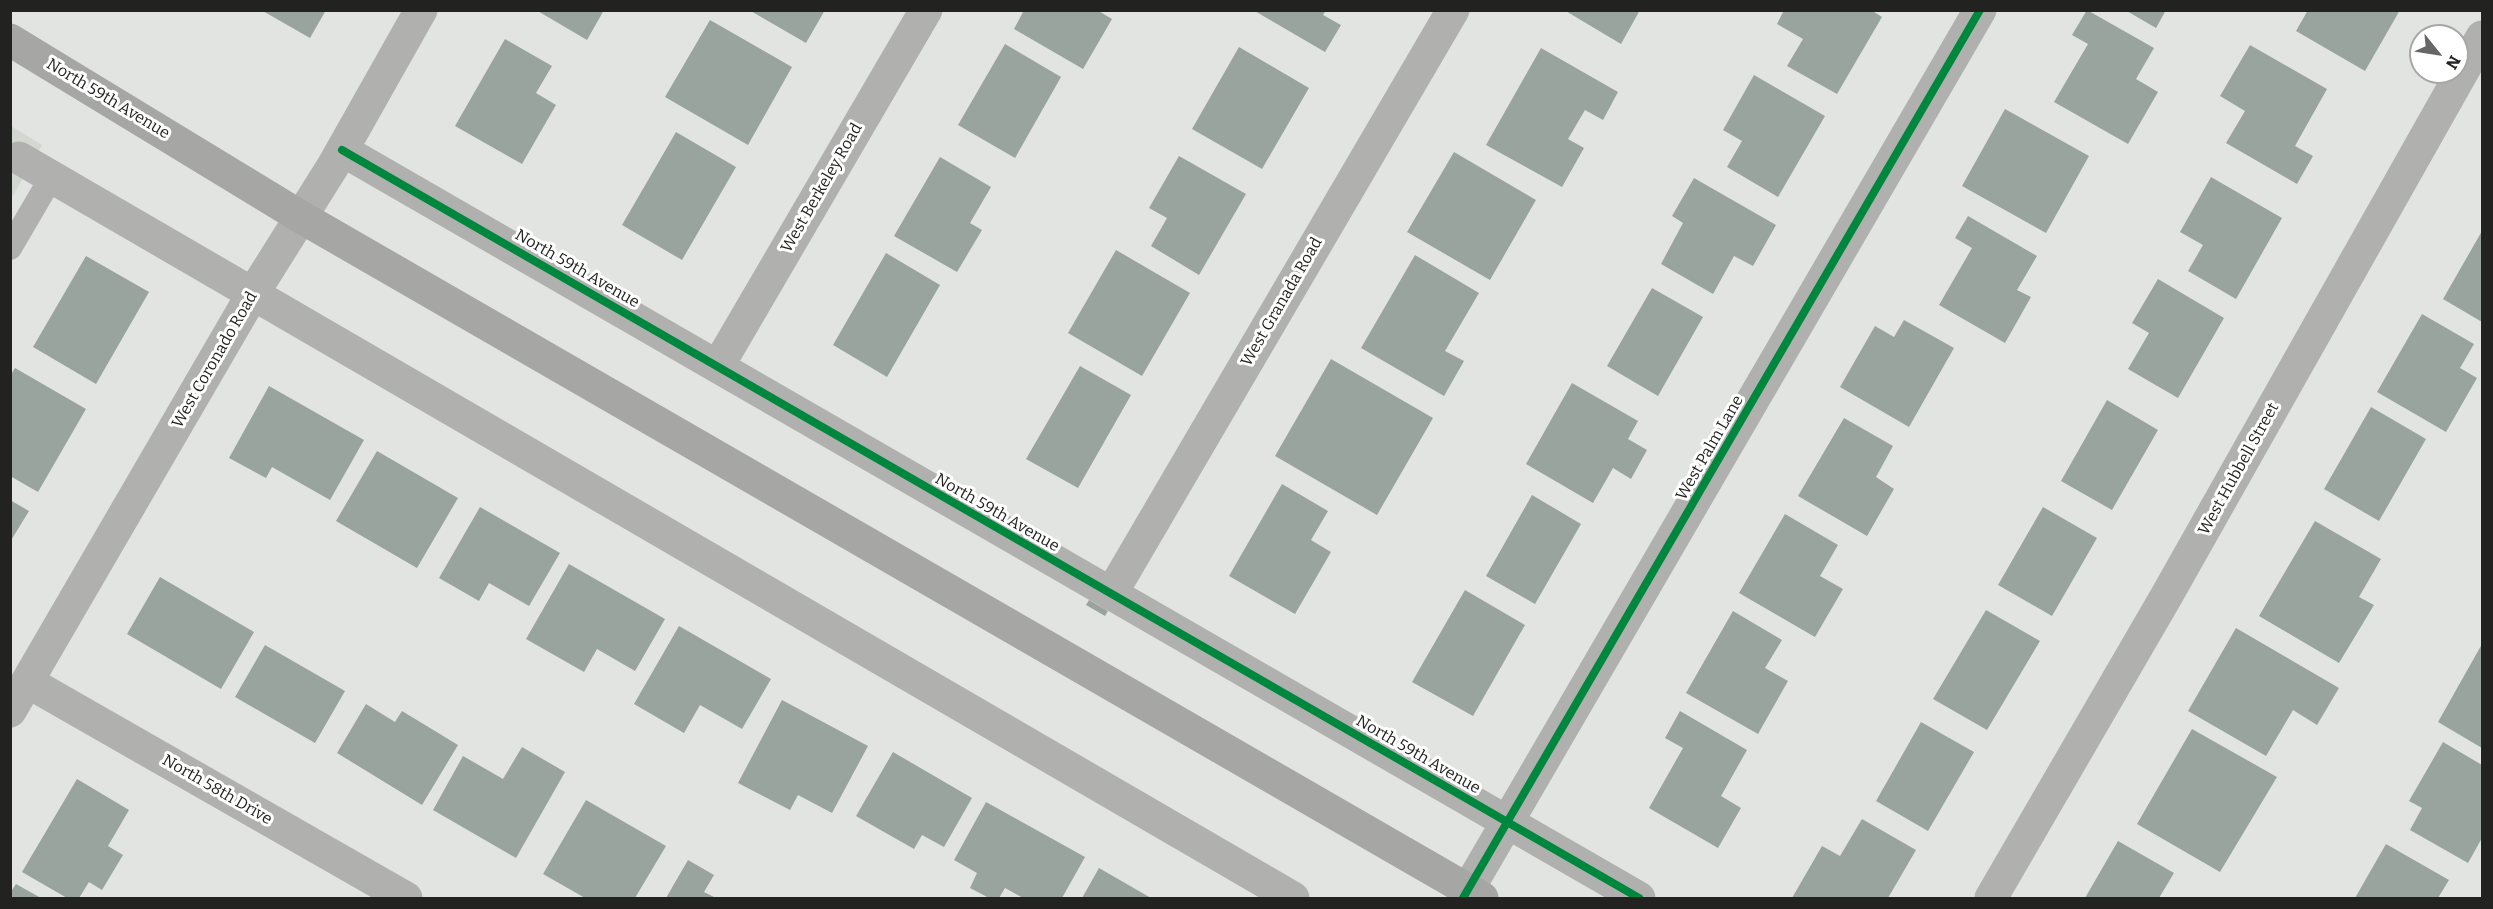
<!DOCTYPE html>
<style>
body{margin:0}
#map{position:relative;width:2493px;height:909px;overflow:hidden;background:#e2e4e1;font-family:Bitter,serif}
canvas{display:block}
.frame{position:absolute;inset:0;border:12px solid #222321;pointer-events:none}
.north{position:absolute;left:2409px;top:24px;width:60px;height:60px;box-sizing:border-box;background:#fff;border:2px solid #a7a7a6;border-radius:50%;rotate:120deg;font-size:16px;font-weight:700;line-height:24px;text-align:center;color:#222321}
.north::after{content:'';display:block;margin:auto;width:21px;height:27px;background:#656764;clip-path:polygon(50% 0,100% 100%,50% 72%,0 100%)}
</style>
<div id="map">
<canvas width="2493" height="909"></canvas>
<div class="frame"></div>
<div class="north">N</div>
</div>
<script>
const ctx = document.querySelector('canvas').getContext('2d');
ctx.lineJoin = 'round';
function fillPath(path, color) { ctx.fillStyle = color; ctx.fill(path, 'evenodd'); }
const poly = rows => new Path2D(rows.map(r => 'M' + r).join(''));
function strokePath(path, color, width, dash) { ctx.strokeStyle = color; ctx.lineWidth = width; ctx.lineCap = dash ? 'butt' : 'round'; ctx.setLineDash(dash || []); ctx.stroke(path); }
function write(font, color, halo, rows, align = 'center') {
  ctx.font = font + ' Bitter,serif'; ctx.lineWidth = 6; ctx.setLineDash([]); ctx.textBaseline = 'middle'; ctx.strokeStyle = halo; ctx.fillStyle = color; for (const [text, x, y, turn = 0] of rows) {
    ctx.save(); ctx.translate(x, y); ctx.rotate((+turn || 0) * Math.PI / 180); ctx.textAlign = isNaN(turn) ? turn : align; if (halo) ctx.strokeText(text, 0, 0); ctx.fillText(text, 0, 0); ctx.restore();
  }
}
fillPath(poly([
 [11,126,42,145,11,199]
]), '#d2d7d0');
fillPath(poly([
 [261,10,326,10,310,38],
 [536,10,604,10,587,40],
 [749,10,825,10,806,43],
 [1024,10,1097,10,1112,19,1083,69,1014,29],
 [1253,10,1326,10,1323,15,1341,25,1325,52],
 [1564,10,1640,10,1621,44],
 [1784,10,1871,10,1882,17,1837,94,1787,66,1803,39,1777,24],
 [2087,10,2154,48,2136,79,2158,92,2128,144,2054,102,2088,44,2072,35],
 [2125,10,2166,10,2156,28],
 [2308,10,2400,10,2365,71,2296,31],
 [710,20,792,67,748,145,665,97],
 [505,39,552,66,536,93,556,105,522,164,455,126],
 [1005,44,1061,77,1015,158,958,125],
 [2250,45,2327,89,2295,146,2313,156,2297,184,2226,143,2245,111,2220,96],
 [1239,47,1309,88,1262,169,1192,129],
 [1541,48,1618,92,1603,120,1585,110,1568,139,1584,148,1562,187,1486,145],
 [1754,75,1825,116,1778,197,1727,167,1742,141,1723,130],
 [2005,109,2089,156,2046,233,1962,186],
 [676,132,736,167,682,260,622,225],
 [1454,152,1536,200,1490,280,1407,232],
 [1179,156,1246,194,1199,275,1151,246,1167,218,1149,208],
 [940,157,991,187,970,223,982,230,957,272,894,236],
 [2211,177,2282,218,2236,299,2188,271,2203,245,2180,232],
 [1694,178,1776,225,1753,266,1734,256,1713,294,1661,264,1683,223,1672,216],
 [1968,216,2037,256,2017,290,2031,297,2005,343,1939,305,1972,248,1955,238],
 [2482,231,2482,322,2443,299],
 [1116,250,1190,293,1142,376,1068,333],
 [886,253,940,285,887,377,833,345],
 [1415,255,1479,293,1445,351,1464,361,1444,396,1361,348],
 [86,256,149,292,96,384,33,347],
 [2158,279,2224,318,2178,398,2128,369,2149,333,2132,323],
 [1652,288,1703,317,1658,396,1607,366],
 [2422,314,2474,344,2460,368,2477,378,2446,432,2377,392],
 [1904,320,1954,348,1909,427,1840,387,1875,326,1894,337],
 [1331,359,1433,418,1377,515,1275,456],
 [1080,366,1131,395,1078,488,1026,459],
 [15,368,86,409,38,492,10,476,10,376],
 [1572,383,1638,421,1628,439,1647,450,1631,479,1613,468,1593,503,1526,464],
 [269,386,364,440,330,500,272,467,266,478,229,458],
 [2107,400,2158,430,2112,510,2061,481],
 [2371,407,2426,439,2379,521,2324,489],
 [1844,418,1893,446,1876,477,1894,489,1867,536,1798,496],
 [377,451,458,498,417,568,336,521],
 [1282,484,1328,511,1311,540,1331,552,1295,614,1229,576],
 [1532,495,1581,524,1535,604,1486,576],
 [10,500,29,511,10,542],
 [480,507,560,553,529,606,489,583,479,601,439,578],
 [2043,507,2097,538,2052,616,1998,585],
 [1785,514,1838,545,1820,576,1843,589,1815,637,1739,593],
 [2315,521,2381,559,2359,597,2374,605,2339,663,2259,616],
 [569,564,665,619,635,671,597,649,584,672,526,639],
 [160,577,254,632,221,689,127,634],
 [1465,590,1525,625,1473,716,1412,682],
 [1089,600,1108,611,1105,616,1086,605],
 [1986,610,2040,641,1987,730,1933,699],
 [1733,611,1782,640,1765,668,1788,681,1758,734,1686,693],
 [679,626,771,679,742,729,700,705,684,733,634,704],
 [2236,628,2339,688,2317,725,2293,710,2266,756,2188,711],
 [2482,644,2482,748,2438,722],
 [265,645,345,691,315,743,235,697],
 [782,700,868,746,832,813,798,795,790,810,738,783],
 [366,704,395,722,402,711,458,745,422,805,337,753],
 [1680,711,1747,750,1721,796,1741,808,1718,848,1649,808,1683,748,1665,738],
 [1921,722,1974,752,1928,831,1876,801],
 [2192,729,2277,777,2220,872,2137,824],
 [2443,742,2482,765,2482,838,2468,863,2410,830,2422,808,2409,801],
 [522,747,565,772,516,858,433,810,463,756,503,779],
 [893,752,972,798,944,847,922,835,914,849,856,816],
 [77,779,129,810,108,846,123,855,102,890,89,882,79,898,67,898,22,872],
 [586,800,666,846,635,898,585,898,543,874],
 [986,802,1085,857,1062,898,1023,898,1005,888,999,898,989,898,970,888,977,873,954,860],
 [1862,819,1916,850,1888,898,1792,898,1822,846,1840,856],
 [2118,841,2174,873,2159,898,2085,898],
 [2386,844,2449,880,2438,898,2355,898],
 [688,860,714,875,704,892,716,898,666,898],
 [1099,868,1151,898,1082,898],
 [16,884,41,898,10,898,10,893]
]), '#9aa49f');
strokePath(poly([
 [10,248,51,178]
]), '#b0b0af', 24);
strokePath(poly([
 [342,150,1639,898],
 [19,158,1293,898],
 [718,366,926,10],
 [1111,594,1453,10],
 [28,682,406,898],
 [10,711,252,295,333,166,421,10],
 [1463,898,1980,10],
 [1991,898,2167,595,2482,37]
]), '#b0b0af', 33);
strokePath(poly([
 [10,40,301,217,1482,898]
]), '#a6a6a5', 33);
strokePath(poly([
 [342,150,1639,898],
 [1463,898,1980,10]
]), '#00873e', 8);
write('16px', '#222321', '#fff', [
 ["North 59th Avenue",108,99,31],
 ["West Berkeley Road",822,188,-60],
 ["North 59th Avenue",577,269,30],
 ["West Granada Road",1282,302,-60],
 ["West Coronado Road",215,360,-60],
 ["West Palm Lane",1710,448,-60],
 ["West Hubbell Street",2239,469,-61],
 ["North 59th Avenue",997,513,30],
 ["North 59th Avenue",1418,755,30],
 ["North 58th Drive",217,790,30]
]);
</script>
